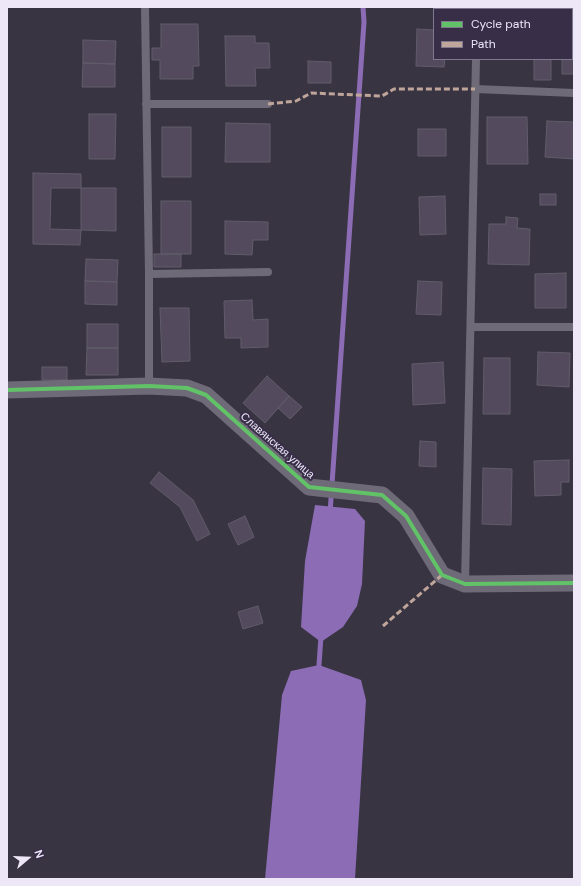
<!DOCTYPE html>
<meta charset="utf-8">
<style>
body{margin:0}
#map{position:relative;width:581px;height:886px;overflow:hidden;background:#393442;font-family:"DM Sans",sans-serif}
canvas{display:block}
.frame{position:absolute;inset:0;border:8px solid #ede7f8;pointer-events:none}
.legend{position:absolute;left:433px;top:8px;width:140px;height:52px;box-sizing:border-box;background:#382e48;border:1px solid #80788e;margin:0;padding:5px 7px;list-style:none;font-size:12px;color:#ede7f8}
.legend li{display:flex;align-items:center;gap:8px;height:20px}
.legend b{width:20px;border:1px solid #80788e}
.north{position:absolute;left:8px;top:838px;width:40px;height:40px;-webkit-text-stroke:3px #382e48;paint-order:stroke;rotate:71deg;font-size:11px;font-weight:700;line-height:16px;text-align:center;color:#ede7f8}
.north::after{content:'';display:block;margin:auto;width:14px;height:18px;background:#ede7f8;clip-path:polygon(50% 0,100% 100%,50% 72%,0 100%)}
</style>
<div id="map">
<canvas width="581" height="886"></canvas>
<div class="frame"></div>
<ul class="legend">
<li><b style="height:5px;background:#61c268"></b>Cycle path</li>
<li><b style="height:5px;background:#c0a59a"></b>Path</li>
</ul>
<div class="north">N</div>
</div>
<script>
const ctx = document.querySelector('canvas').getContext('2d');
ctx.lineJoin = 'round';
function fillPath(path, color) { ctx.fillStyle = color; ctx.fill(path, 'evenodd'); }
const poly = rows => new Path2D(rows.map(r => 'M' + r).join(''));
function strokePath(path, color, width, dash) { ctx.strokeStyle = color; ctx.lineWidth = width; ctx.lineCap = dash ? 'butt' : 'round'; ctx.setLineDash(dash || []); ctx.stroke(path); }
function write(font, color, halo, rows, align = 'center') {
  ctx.font = font + ' "DM Sans",sans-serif'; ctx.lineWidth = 4; ctx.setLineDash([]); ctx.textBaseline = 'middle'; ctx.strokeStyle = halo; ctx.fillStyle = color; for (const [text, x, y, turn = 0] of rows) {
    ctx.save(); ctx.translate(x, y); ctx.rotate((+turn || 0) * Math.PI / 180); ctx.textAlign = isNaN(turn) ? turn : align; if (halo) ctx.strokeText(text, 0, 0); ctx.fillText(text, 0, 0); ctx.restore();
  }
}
fillPath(poly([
 [315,505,355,509,365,521,362,584,357,606,343,627,321,642,301,627,305,561],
 [319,665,361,680,366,700,355,879,265,879,282,695,291,671]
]), '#8b6cb5');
strokePath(poly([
 [330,513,364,22,363,7],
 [319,665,321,636]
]), '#8b6cb5', 5);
const building = poly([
 [501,7,529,8,529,9,497,9,501,7],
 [549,7,549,9,529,9,529,8,549,7],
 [161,24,198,24,199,66,193,66,193,79,160,79,160,60,152,60,152,48,161,48,161,24],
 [417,29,434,30,434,59,445,59,444,67,416,66,417,29],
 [572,32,574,32,574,74,562,74,562,59,572,59,572,32],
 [225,36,255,36,255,43,269,43,270,68,255,68,256,86,226,86,225,36],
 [83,40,116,41,115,64,83,63,83,40],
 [534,59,551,59,551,80,534,80,534,59],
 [308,61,331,62,331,83,308,83,308,61],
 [83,63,115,64,115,87,82,87,83,63],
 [89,114,116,114,115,159,89,159,89,114],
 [487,117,527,117,528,164,487,164,487,117],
 [547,121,574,122,574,159,545,157,547,121],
 [226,123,270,124,270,162,225,162,226,123],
 [162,127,191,127,191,177,162,177,162,127],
 [418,129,446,129,446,156,418,156,418,129],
 [33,173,81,174,81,188,51,188,50,229,81,230,80,245,33,244,33,173],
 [81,188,116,188,116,231,81,230,81,188],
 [540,194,556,194,556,205,540,205,540,194],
 [445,196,446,234,420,235,419,197,445,196],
 [161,201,191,201,191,254,161,254,161,201],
 [506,217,518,218,517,228,530,229,529,265,488,264,489,224,506,224,506,217],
 [225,221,268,222,268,240,253,240,252,255,225,254,225,221],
 [154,254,181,254,181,267,154,267,154,254],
 [86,259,118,260,117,282,85,281,86,259],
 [566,273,566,308,535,308,535,274,566,273],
 [85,281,117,282,117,305,85,304,85,281],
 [418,281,442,282,441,315,416,314,418,281],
 [252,300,253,320,268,319,268,347,241,348,241,338,225,338,224,301,252,300],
 [160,308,189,308,190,361,162,362,160,308],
 [87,324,118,324,118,348,87,348,87,324],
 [87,348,118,348,118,375,86,375,87,348],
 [538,352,570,353,569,387,537,385,538,352],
 [484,358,510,358,510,414,483,414,484,358],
 [443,362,445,403,413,405,412,364,443,362],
 [42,367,67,367,67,380,42,380,42,367],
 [267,376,289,396,265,423,243,403,267,376],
 [289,396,302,407,290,419,278,408,289,396],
 [420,441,436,442,436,467,419,466,420,441],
 [569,460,569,482,561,482,561,495,535,496,534,461,569,460],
 [483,468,512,469,511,525,482,524,483,468],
 [159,472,193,500,210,534,197,541,180,507,150,483,159,472],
 [245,516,254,537,238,545,228,524,245,516],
 [258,606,263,623,243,629,238,612,258,606]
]);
fillPath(building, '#534a5e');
strokePath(building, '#605c69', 1);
strokePath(poly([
 [145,7,149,274,149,386],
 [476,9,476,7],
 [475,89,574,93],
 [146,104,268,104],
 [149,274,268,272],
 [471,327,574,327],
 [465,584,476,59]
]), '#6f6a77', 8);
strokePath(poly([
 [7,390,149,386,187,388,206,395,309,487,382,495,406,516,442,575,465,584,574,583]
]), '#6f6a77', 17);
strokePath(poly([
 [268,104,296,101,311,93,382,96,394,89,475,89],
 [383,626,442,575]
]), '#c0a59a', 3, [6, 3]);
strokePath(poly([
 [7,390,149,386,187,388,206,395,309,487,382,495,406,516,442,575,465,584,574,583]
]), '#61c268', 4);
write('11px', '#ede7f8', '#382e48', [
 ["Славянская улица",277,446,41]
]);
</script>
